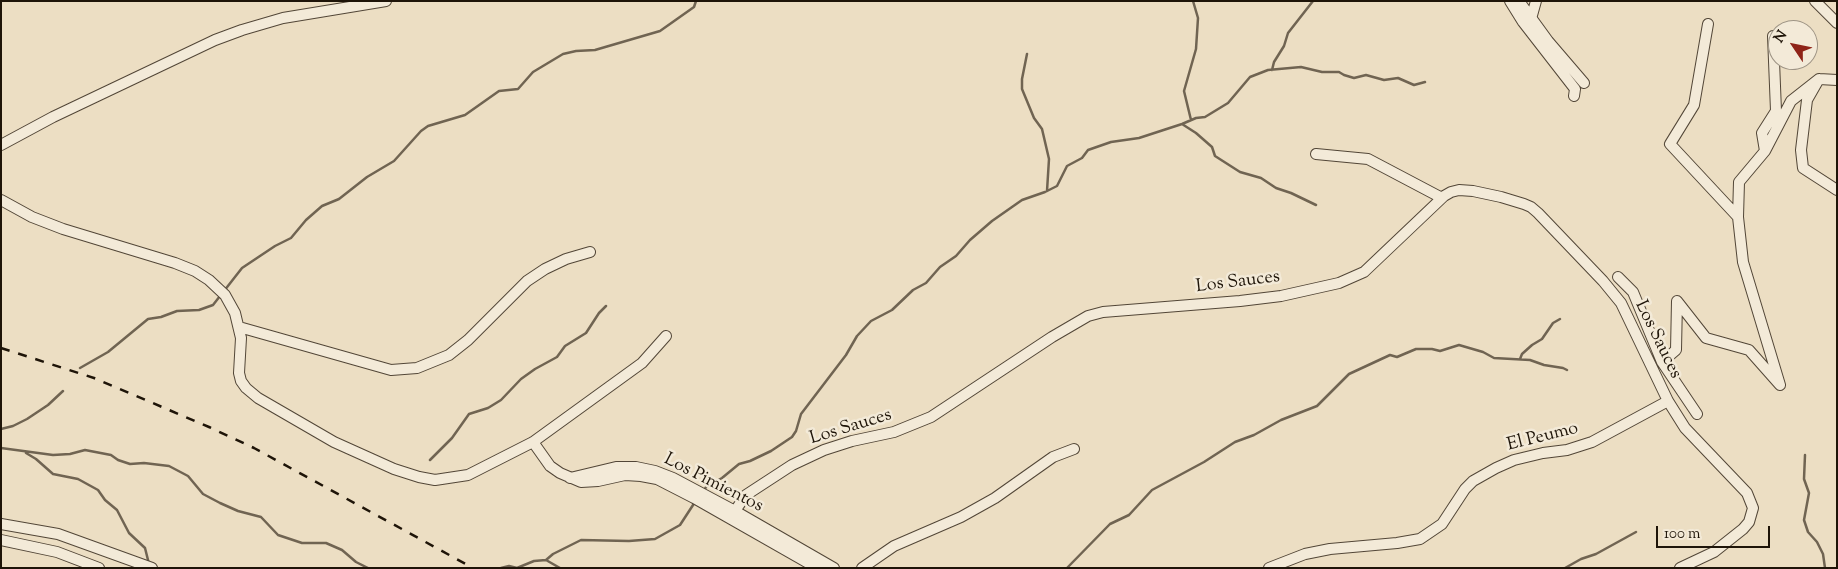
<!DOCTYPE html>
<style>
body{margin:0}
#map{position:relative;width:1838px;height:569px;overflow:hidden;background:#ecdec3;font-family:"Sorts Mill Goudy",serif}
canvas{display:block}
.frame{position:absolute;inset:0;border:2px solid #1e1408;pointer-events:none}
.north{position:absolute;left:1768px;top:20px;width:50px;height:50px;box-sizing:border-box;background:#f3ead8;border:1px solid #9e9485;border-radius:50%;rotate:304deg;font-size:14px;font-weight:700;line-height:20px;text-align:center;color:#1e1408}
.north::after{content:'';display:block;margin:auto;width:18px;height:22px;background:#8f2418;clip-path:polygon(50% 0,100% 100%,50% 72%,0 100%)}
.scale{position:absolute;left:1656px;top:526px;width:114px;height:22px;box-sizing:border-box;border:2px solid #1e1408;border-top:0;padding-left:6px;font-size:15px;line-height:18px;white-space:nowrap;color:#1e1408;-webkit-text-stroke:4px #f3ead8;paint-order:stroke}
</style>
<div id="map">
<canvas width="1838" height="569"></canvas>
<div class="frame"></div>
<div class="north">N</div>
<div class="scale">100 m</div>
</div>
<script>
const ctx = document.querySelector('canvas').getContext('2d');
ctx.lineJoin = 'round';
const poly = rows => new Path2D(rows.map(r => 'M' + r).join(''));
function strokePath(path, color, width, dash) { ctx.strokeStyle = color; ctx.lineWidth = width; ctx.lineCap = dash ? 'butt' : 'round'; ctx.setLineDash(dash || []); ctx.stroke(path); }
function write(font, color, halo, rows, align = 'center') {
  ctx.font = font + ' "Sorts Mill Goudy",serif'; ctx.lineWidth = 5; ctx.setLineDash([]); ctx.textBaseline = 'middle'; ctx.strokeStyle = halo; ctx.fillStyle = color; for (const [text, x, y, turn = 0] of rows) {
    ctx.save(); ctx.translate(x, y); ctx.rotate((+turn || 0) * Math.PI / 180); ctx.textAlign = isNaN(turn) ? turn : align; if (halo) ctx.strokeText(text, 0, 0); ctx.fillText(text, 0, 0); ctx.restore();
  }
}
strokePath(poly([
 [1027,54,1022,79,1022,89,1034,118,1042,129,1049,159,1047,191],
 [1272,70,1274,62,1284,46,1288,33,1313,1],
 [1191,120,1184,91,1196,49,1198,18,1193,1],
 [1182,124,1196,133,1212,147,1215,156,1240,172,1261,178,1276,188,1291,193,1316,205],
 [224,291,242,268,275,246,291,238,306,220,322,206,339,199,367,177,394,161,421,131,428,126,465,115,499,91,518,89,533,72,563,54,576,51,595,50,660,31,694,7,696,1],
 [1520,359,1522,354,1532,345,1542,339,1553,323,1560,319],
 [80,368,108,352,148,319,161,317,177,311,199,310,213,305,220,296],
 [1,429,13,426,27,419,48,405,63,391],
 [1,448,53,455,70,454,85,450,111,455,118,460,130,464,144,463,169,466,188,476,203,494,220,503,238,511,261,517,278,535,302,543,326,543,342,550,356,562,368,568],
 [26,453,36,459,53,474,78,479,98,490,105,500,117,510,129,533,145,548,149,564],
 [1805,455,1804,479,1809,493,1804,520,1808,532,1817,542,1823,554,1825,568],
 [430,460,452,438,469,414,488,408,501,400,521,379,535,369,557,357,565,346,586,333,599,313,606,306],
 [703,491,707,486,722,478,739,464,750,461,771,451,792,437,796,431,801,414,846,355,857,336,871,321,892,310,913,290,926,283,940,267,956,256,970,240,992,221,1022,200,1045,192,1057,186,1067,166,1082,158,1088,150,1111,142,1139,138,1182,124,1196,118,1205,117,1228,103,1250,77,1268,70,1301,67,1322,72,1339,72,1344,75,1354,78,1366,75,1384,80,1398,78,1414,85,1425,82],
 [546,560,553,554,581,540,629,541,655,539,680,525,695,502],
 [501,568,509,566,517,568,534,561,546,560,560,568],
 [1067,568,1110,524,1129,515,1152,490,1204,462,1235,442,1254,435,1281,420,1317,406,1349,374,1390,355,1397,357,1416,349,1432,349,1440,351,1459,345,1483,352,1494,358,1530,360,1544,365,1563,368,1567,370],
 [1565,568,1581,559,1596,554,1636,532]
]), '#706452', 2.5);
const minor = poly([
 [1510,1,1523,22,1575,89,1574,96],
 [1519,1,1548,41,1584,83],
 [1815,1,1837,23],
 [1531,19,1536,1],
 [1708,24,1694,105,1670,144,1738,217],
 [1837,80,1819,79,1807,100,1801,150,1803,168,1837,190],
 [1,145,53,117,215,40,242,30,283,18,386,1],
 [1765,151,1762,133,1776,111,1773,36],
 [1316,154,1368,159,1442,198],
 [1,200,32,217,63,229,175,263,195,271,209,280,225,295,235,313,241,338,239,373,241,381,246,388,258,398,334,442,394,469,419,477,435,480,468,475,533,442,642,363,666,336],
 [1618,277,1633,292,1662,362,1697,414],
 [239,327,391,370,417,368,449,355,468,340,527,281,545,269,566,259,590,252],
 [1662,362,1676,350,1677,301,1706,338,1749,350,1780,385,1743,262,1738,217,1739,182,1765,151,1791,101,1819,79],
 [533,442,550,466,560,473,581,482,598,481,625,475,641,476,657,479,694,498,817,568],
 [570,478,616,467,636,467,655,471,673,478,735,511,834,568],
 [730,518,746,495,792,465,824,450,852,441,894,432,931,417,1052,337,1088,316,1103,312,1240,301,1281,296,1339,283,1364,272,1444,196,1451,192,1459,190,1473,191,1501,197,1524,204,1531,207,1538,213,1603,281,1621,303,1668,401,1685,428,1747,493,1753,508,1749,522,1743,529,1714,552,1680,568],
 [1,524,58,534,152,568],
 [1,540,57,552,99,568],
 [862,568,894,546,961,517,995,498,1053,457,1074,449],
 [1269,568,1305,554,1330,549,1397,543,1420,539,1442,524,1465,489,1473,481,1496,468,1514,460,1543,453,1567,450,1592,442,1668,401]
]);
strokePath(minor, '#524637', 12);
strokePath(minor, '#f3ead8', 10);
strokePath(poly([
 [1,348,94,378,209,427,254,448,473,568]
]), '#1e1408', 2.5, [9, 9]);
write('18px', '#1e1408', '#f3ead8', [
 ["Los Sauces",1238,283,-7],
 ["Los Sauces",1657,340,64],
 ["Los Sauces",851,428,-17],
 ["El Peumo",1543,438,-14],
 ["Los Pimientos",713,484,27]
]);
</script>
